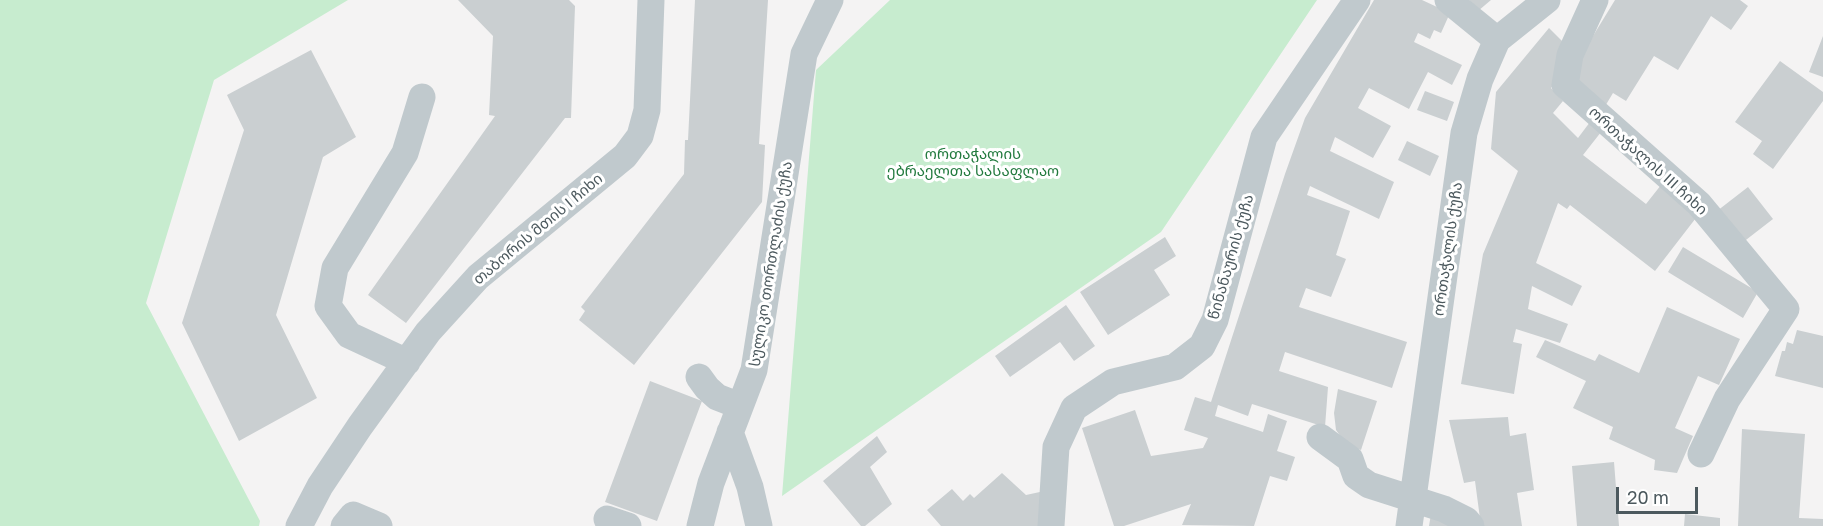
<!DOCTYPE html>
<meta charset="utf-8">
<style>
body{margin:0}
#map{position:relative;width:1823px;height:526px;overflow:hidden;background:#f4f3f3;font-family:"Golos Text",sans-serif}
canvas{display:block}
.scale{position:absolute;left:1616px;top:487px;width:82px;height:27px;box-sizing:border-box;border:3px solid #4c595e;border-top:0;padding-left:8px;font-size:18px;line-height:21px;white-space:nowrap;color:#4c595e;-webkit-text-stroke:4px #fff;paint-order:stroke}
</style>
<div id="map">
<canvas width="1823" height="526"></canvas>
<div class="scale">20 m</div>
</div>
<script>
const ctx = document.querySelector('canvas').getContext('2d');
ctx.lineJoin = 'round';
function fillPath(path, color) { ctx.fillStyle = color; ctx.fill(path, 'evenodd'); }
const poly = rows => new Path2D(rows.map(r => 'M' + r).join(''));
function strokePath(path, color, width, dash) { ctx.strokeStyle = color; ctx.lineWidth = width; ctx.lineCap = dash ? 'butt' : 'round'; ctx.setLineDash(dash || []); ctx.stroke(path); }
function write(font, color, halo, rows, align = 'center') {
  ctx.font = font + ' "Golos Text","Noto Sans Georgian",sans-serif'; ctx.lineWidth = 6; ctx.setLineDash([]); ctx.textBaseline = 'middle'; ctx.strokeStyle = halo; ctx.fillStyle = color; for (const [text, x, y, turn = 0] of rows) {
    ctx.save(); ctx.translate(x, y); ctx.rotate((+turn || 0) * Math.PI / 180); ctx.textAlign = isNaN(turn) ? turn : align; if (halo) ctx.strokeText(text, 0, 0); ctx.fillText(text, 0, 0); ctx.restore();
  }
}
fillPath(poly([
 [0,0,348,0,214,80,146,303,260,521,259,526,0,526],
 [890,0,1317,0,1161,232,782,496,816,70]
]), '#c7eccf');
fillPath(poly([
 [458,0,569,0,575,6,571,118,565,118,406,323,368,295,495,116,489,115,493,36],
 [695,0,768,0,759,144,765,145,762,202,634,365,579,320,585,311,581,307,684,174,685,140,688,140],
 [1374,0,1422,0,1450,13,1441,33,1434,30,1430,39,1418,33,1414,42,1462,65,1452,85,1428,72,1409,109,1369,88,1358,108,1391,126,1373,158,1335,137,1330,151,1394,182,1379,219,1310,186,1307,195,1350,211,1336,255,1346,259,1331,297,1306,288,1299,307,1407,342,1392,388,1285,352,1279,371,1328,387,1325,427,1252,404,1248,416,1218,405,1215,416,1263,432,1268,414,1287,421,1277,451,1295,457,1287,481,1270,476,1254,526,1182,525,1191,504,1124,526,1114,526,1082,428,1135,410,1151,456,1203,448,1208,438,1184,430,1195,397,1211,402,1285,174,1305,118],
 [1469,0,1491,0,1478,11],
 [1615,0,1740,0,1748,6,1731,30,1711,16,1678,70,1654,56,1626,101,1613,93,1604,108,1571,83,1574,67],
 [1549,28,1567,46,1559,78,1551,88,1563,101,1553,113,1578,138,1593,118,1605,127,1583,155,1646,204,1661,185,1699,214,1655,271,1570,205,1567,209,1558,203,1536,263,1582,286,1572,306,1532,286,1528,309,1568,324,1560,343,1516,329,1513,342,1522,344,1514,394,1461,384,1483,254,1518,171,1491,149,1496,92],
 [1823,36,1823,77,1809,72],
 [311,50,356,137,323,157,276,315,317,398,239,441,182,323,244,130,227,95],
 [1780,61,1823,92,1823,101,1773,169,1753,154,1762,141,1735,122],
 [1425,91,1454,102,1447,121,1417,110],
 [1407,141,1439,156,1430,176,1398,160],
 [1748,187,1773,219,1742,243,1717,211],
 [1165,237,1176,256,1154,270,1170,295,1108,335,1080,292],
 [1683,247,1758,292,1743,318,1668,272],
 [1066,305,1095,346,1074,361,1060,342,1010,377,995,356],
 [1667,307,1740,339,1719,385,1698,376,1675,428,1693,436,1677,473,1654,470,1655,460,1609,439,1613,427,1573,408,1586,381,1536,357,1545,340,1595,361,1599,354,1639,373],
 [1797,330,1823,336,1823,388,1775,376,1782,351,1785,351,1787,342,1793,344],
 [650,381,702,401,657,521,605,502],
 [1338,389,1377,401,1361,450,1346,444,1336,430,1334,413],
 [1508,417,1510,436,1526,433,1534,490,1517,493,1522,526,1481,526,1475,481,1464,483,1449,420],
 [1742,429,1805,434,1799,518,1823,519,1823,526,1738,526],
 [877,436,887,452,870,467,892,504,865,526,861,526,823,481],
 [1614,462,1619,526,1577,526,1572,466],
 [1002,473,1026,495,1049,490,1038,526,941,526,927,510,952,489,963,501,970,494,974,498],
 [1431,514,1458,526,1429,526],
 [1685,514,1720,518,1720,526,1684,526]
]), '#cacfd1');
strokePath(poly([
 [1448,0,1497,40],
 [1595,0,1570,55,1565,85,1699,204,1786,309,1727,399,1701,454],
 [407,362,349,335,328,306,335,268,405,153,422,97],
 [699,377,707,388,717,397,740,406],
 [730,432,750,487,759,526],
 [1320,437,1350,459,1356,476,1369,485,1444,509,1466,520,1471,526],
 [607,519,628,526],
 [299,526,320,486,360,426,428,332,478,277,625,156,640,136,647,110,651,0],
 [344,526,353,515,379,526],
 [700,526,711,483,754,370,804,54,830,0],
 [1051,526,1056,447,1074,408,1113,382,1175,367,1202,346,1215,320,1264,137,1357,0],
 [1409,526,1464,133,1480,79,1497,40,1547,0]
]), '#c0c9cd', 27);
write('15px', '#227a3e', '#fff', [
 ["ორთაჭალის",973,154],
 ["ებრაელთა სასაფლაო",973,171]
]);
write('15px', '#4c595e', '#fff', [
 ["ორთაჭალის III ჩიხი",1648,161,42],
 ["თაბორის მთის I ჩიხი",538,229,-40],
 ["ორთაჭალის ქუჩა",1448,249,-82],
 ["წინანაურის ქუჩა",1231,257,-74],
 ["სულიკო თორთლაძის ქუჩა",771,264,-81]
]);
</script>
